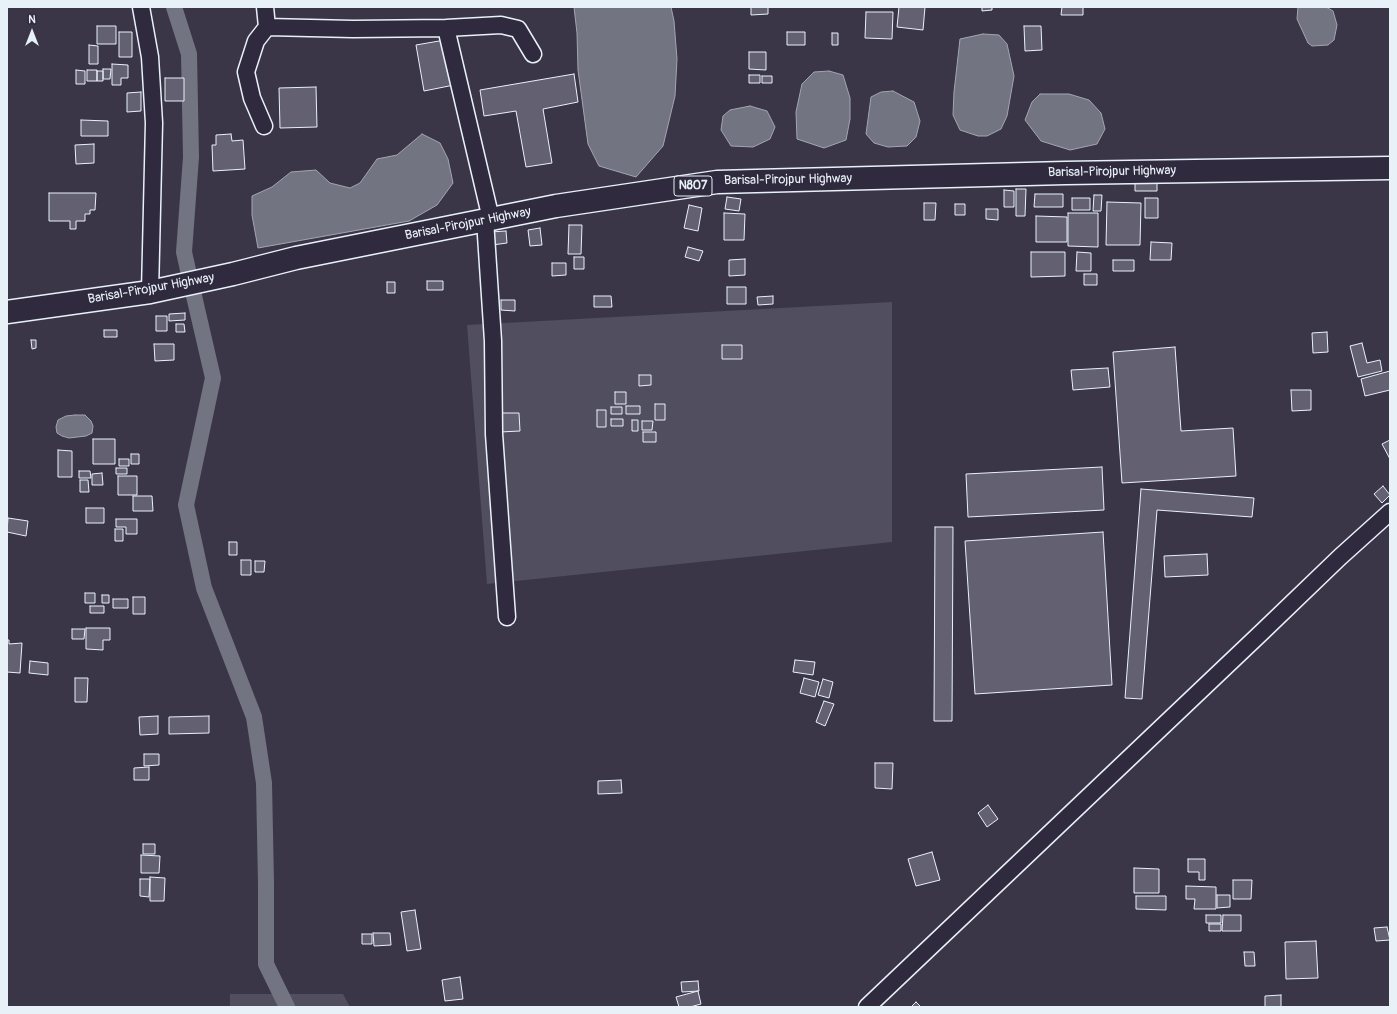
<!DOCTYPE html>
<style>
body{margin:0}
#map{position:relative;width:1397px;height:1014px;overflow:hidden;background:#3a3648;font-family:Pangolin,sans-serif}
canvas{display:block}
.frame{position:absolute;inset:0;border:8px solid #e8f1f8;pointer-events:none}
.north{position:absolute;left:12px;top:12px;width:40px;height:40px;-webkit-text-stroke:3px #2f2a3d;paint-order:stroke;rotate:0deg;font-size:11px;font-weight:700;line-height:16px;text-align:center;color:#e8f1f8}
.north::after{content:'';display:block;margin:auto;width:14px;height:18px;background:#e8f1f8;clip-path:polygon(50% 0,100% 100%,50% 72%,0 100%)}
</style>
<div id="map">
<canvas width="1397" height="1014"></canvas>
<div class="frame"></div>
<div class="north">N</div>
</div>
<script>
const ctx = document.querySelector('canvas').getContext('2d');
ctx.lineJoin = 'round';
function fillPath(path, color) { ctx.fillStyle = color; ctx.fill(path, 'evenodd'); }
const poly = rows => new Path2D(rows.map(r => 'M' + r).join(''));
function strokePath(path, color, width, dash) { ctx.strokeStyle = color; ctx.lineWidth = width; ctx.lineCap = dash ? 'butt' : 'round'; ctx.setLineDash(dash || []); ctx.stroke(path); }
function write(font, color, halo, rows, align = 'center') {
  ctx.font = font + ' Pangolin,sans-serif'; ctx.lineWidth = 3.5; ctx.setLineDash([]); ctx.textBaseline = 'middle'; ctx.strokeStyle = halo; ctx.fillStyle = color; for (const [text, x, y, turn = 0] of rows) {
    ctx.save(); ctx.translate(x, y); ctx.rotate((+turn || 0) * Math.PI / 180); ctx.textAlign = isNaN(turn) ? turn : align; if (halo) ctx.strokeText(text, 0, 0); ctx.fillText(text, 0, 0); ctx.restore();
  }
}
fillPath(poly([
 [892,302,892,542,487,584,467,325],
 [230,994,343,994,350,1007,230,1007]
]), '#504e5f');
const water = poly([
 [574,7,671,7,674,21,677,59,675,96,663,146,636,177,599,166,588,144,578,70,577,33,574,7],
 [1298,7,1326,7,1333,11,1337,25,1334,40,1328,45,1312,46,1308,43,1297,19,1298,7],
 [983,34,999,35,1007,44,1014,76,1007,116,1001,129,987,136,978,136,960,130,953,115,954,92,960,39,983,34],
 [829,71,843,75,850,98,850,119,846,140,824,148,797,139,796,112,802,84,814,72,829,71],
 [893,91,914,102,920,121,916,137,907,146,888,147,874,143,866,134,871,97,881,92,893,91],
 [1040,94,1069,94,1089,100,1101,113,1105,129,1097,144,1070,150,1041,141,1025,120,1032,102,1040,94],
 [750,106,767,111,775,127,770,139,753,147,731,146,721,130,723,116,730,110,750,106],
 [422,134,440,143,448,159,453,183,437,205,409,221,258,248,252,215,252,196,272,187,291,172,316,170,330,183,350,188,360,183,377,159,397,155,422,134],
 [75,415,85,415,91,421,93,426,92,433,86,436,69,438,62,436,57,433,56,427,58,420,66,416,75,415]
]);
fillPath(water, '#737482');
strokePath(water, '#a2a6b1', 1);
strokePath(poly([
 [174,7,189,54,191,157,184,252,188,270],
 [194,296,213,378,186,505,204,588,254,717,264,783,266,884,266,964,287,1007]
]), '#737482', 16);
const building = poly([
 [751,7,768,7,768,14,751,15,751,7],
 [899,7,925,7,923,30,897,27,899,7],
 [982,7,992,7,992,10,982,11,982,7],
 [1062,7,1083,7,1083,15,1061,15,1062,7],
 [866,12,893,12,892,39,865,38,866,12],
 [97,26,116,26,116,44,97,44,97,26],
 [1024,26,1041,26,1042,50,1025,51,1024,26],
 [119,32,132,32,132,57,119,57,119,32],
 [787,32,805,32,805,45,787,45,787,32],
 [832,33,838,33,838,45,832,45,832,33],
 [445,40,454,85,424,91,416,45,445,40],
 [89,45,98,46,98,64,89,64,89,45],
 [749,52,766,52,766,70,749,69,749,52],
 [112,64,128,65,128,78,121,78,121,85,112,85,112,64],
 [103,69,111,69,110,79,103,79,103,69],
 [76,70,85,71,85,84,76,84,76,70],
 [87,70,97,70,97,81,87,81,87,70],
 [97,71,103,71,103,81,97,81,97,71],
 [574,74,578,102,543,109,552,163,526,167,516,111,484,116,480,90,574,74],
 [749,75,760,75,760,83,749,83,749,75],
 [762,76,772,76,772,83,762,83,762,76],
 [165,78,184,78,184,101,165,101,165,78],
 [316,87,317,127,280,128,279,88,316,87],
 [141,92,141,111,127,112,127,93,141,92],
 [81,120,108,121,108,136,81,136,81,120],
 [231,134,232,141,243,140,245,169,213,171,212,145,216,145,216,135,231,134],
 [94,144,94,163,76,164,75,145,94,144],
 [1135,177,1157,177,1157,191,1135,191,1135,177],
 [1016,189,1026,189,1025,216,1016,216,1016,189],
 [1004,190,1014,191,1014,207,1004,207,1004,190],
 [49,193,96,193,95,210,90,210,90,214,85,214,85,221,76,221,76,229,70,229,70,221,49,221,49,193],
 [1035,194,1063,194,1063,207,1034,207,1035,194],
 [1094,195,1102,195,1101,211,1093,211,1094,195],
 [727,197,741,199,739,211,725,209,727,197],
 [1072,198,1090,198,1090,210,1072,210,1072,198],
 [1145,198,1158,198,1158,218,1145,218,1145,198],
 [1107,202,1141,203,1140,245,1106,245,1107,202],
 [924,203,936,203,935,220,924,220,924,203],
 [955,204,965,204,965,215,955,215,955,204],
 [689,205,702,208,698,231,684,228,689,205],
 [986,209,998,209,998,220,986,219,986,209],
 [724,213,745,214,744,240,724,240,724,213],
 [1068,213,1098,213,1098,247,1068,246,1068,213],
 [1036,216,1067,217,1067,242,1036,242,1036,216],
 [569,225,582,225,581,254,568,254,569,225],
 [540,228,542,245,530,246,528,230,540,228],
 [506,231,507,243,492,245,490,232,506,231],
 [1151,242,1172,243,1171,260,1150,260,1151,242],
 [688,247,703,251,699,261,685,257,688,247],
 [1031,252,1065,252,1065,276,1031,277,1031,252],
 [1077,252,1091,253,1091,271,1076,271,1077,252],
 [574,257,584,257,584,269,574,269,574,257],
 [745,259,745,275,729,276,729,260,745,259],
 [1113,260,1134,260,1134,271,1113,271,1113,260],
 [552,263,566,263,566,275,552,276,552,263],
 [1084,274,1097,274,1097,285,1084,285,1084,274],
 [427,281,443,281,443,290,427,290,427,281],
 [387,282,395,282,395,293,387,293,387,282],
 [727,287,746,287,746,304,727,304,727,287],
 [594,296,611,296,612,307,594,307,594,296],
 [773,296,773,304,758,305,757,297,773,296],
 [501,300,515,300,515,311,501,310,501,300],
 [185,313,185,320,169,321,169,314,185,313],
 [156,316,167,316,167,331,156,331,156,316],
 [176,324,184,324,185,332,176,332,176,324],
 [104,330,117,330,117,337,104,337,104,330],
 [1327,332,1328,352,1313,353,1312,333,1327,332],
 [31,340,36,340,36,348,32,349,31,340],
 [1362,343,1367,363,1380,360,1382,371,1358,377,1350,346,1362,343],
 [154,344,174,344,174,360,155,361,154,344],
 [722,345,742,345,742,359,722,359,722,345],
 [1175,347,1181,431,1233,428,1236,476,1122,483,1113,352,1175,347],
 [1108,368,1110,387,1073,390,1071,370,1108,368],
 [1390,371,1390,390,1365,396,1361,379,1390,371],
 [639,375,651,375,651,385,639,386,639,375],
 [1291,390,1311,390,1311,410,1292,411,1291,390],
 [615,392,626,392,626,404,615,404,615,392],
 [655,404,665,404,665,420,655,420,655,404],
 [626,406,640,406,640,414,626,414,626,406],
 [611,407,622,407,622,414,611,414,611,407],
 [597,410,606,410,606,427,597,427,597,410],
 [499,413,519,413,520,431,500,432,499,413],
 [611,419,623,419,623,426,611,426,611,419],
 [632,420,638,420,638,431,632,431,632,420],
 [642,421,653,421,652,430,642,430,642,421],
 [643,432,656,432,656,442,643,442,643,432],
 [93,439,115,439,115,464,93,464,93,439],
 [1390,440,1390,459,1382,444,1390,440],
 [58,450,72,451,72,477,58,477,58,450],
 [131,454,139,454,139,464,131,464,131,454],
 [119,459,129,459,129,466,119,466,119,459],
 [1102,467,1104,510,968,517,966,474,1102,467],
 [116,468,127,468,127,474,116,474,116,468],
 [79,471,90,471,91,478,79,478,79,471],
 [102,473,103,485,92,485,92,474,102,473],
 [118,476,137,476,137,495,118,495,118,476],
 [80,480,88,480,89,492,80,492,80,480],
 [1383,486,1390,495,1382,503,1374,494,1383,486],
 [1141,489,1254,498,1252,517,1157,510,1142,699,1125,698,1141,489],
 [133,496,152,496,153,511,133,511,133,496],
 [86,508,104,508,104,523,86,523,86,508],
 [8,518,28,521,26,536,7,532,8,518],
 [116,519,137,519,137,534,126,534,126,527,116,527,116,519],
 [935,527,953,527,952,721,934,721,935,527],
 [115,529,123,529,123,541,115,541,115,529],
 [1103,532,1112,685,975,694,965,541,1103,532],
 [229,542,237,542,237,555,229,555,229,542],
 [1207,554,1208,575,1165,577,1164,556,1207,554],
 [241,560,251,560,251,575,241,575,241,560],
 [255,561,265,561,264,572,255,572,255,561],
 [85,593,95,593,95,603,85,603,85,593],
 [102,595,109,595,109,603,102,603,102,595],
 [133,597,145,597,145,614,133,614,133,597],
 [113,599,128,599,128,608,113,608,113,599],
 [90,606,104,606,104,613,90,613,90,606],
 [86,628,110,628,110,640,103,640,103,650,86,649,86,628],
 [72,629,85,629,84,639,72,639,72,629],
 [7,640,9,640,9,644,22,643,20,673,7,672,7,640],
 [795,660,815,662,813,675,793,672,795,660],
 [30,661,48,663,48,675,29,673,30,661],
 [75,678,88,678,87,702,75,702,75,678],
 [804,678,819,682,815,697,800,693,804,678],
 [823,679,833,682,829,698,818,695,823,679],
 [824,701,834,704,825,726,816,722,824,701],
 [158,716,158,734,140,735,139,717,158,716],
 [209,716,209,733,169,734,169,717,209,716],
 [144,754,159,754,159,765,144,766,144,754],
 [875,763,893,763,892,789,875,788,875,763],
 [149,767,149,780,134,780,134,768,149,767],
 [621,780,622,793,598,794,598,781,621,780],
 [988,805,998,819,987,827,978,813,988,805],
 [143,844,155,844,155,854,143,854,143,844],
 [932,852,940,880,916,886,908,859,932,852],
 [141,855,160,856,159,873,141,873,141,855],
 [1188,859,1205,859,1205,880,1199,880,1199,872,1188,872,1188,859],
 [1134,868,1159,869,1159,893,1134,893,1134,868],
 [150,877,165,878,164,901,150,901,150,877],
 [140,879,150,879,149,897,140,896,140,879],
 [1233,880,1252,880,1251,899,1233,899,1233,880],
 [1186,886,1216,887,1216,909,1194,909,1195,899,1186,899,1186,886],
 [1217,895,1230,895,1230,907,1217,908,1217,895],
 [1136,896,1166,896,1166,910,1136,909,1136,896],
 [415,910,421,949,407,951,401,912,415,910],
 [1206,915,1221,915,1221,923,1206,923,1206,915],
 [1223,915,1241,915,1241,931,1222,931,1223,915],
 [1209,924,1221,924,1221,931,1209,931,1209,924],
 [1387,927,1390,940,1376,941,1374,928,1387,927],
 [373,933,390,933,391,945,374,946,373,933],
 [362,934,372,934,372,944,362,944,362,934],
 [1316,941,1318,978,1286,979,1285,942,1316,941],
 [1244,952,1254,952,1255,966,1245,966,1244,952],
 [460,977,463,999,445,1001,442,980,460,977],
 [698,981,699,991,682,992,681,982,698,981],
 [698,991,701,1004,690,1007,679,1007,676,997,698,991],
 [1281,995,1281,1007,1265,1007,1265,996,1281,995],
 [916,1002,921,1007,911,1007,916,1002]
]);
fillPath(building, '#636171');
strokePath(building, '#e8f1f8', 1);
const minor = poly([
 [141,7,150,57,154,123,150,292],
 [265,7,267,27,353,29,446,28,501,25,518,29,533,54],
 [446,28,491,219],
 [264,126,252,98,246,72,256,41,267,27],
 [485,220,493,341,494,434,507,617],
 [867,1007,1262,632,1340,557,1390,512]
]);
const highway = poly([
 [7,312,150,292,233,274,296,258,556,206,717,182,1065,173,1390,168]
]);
strokePath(minor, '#e8f1f8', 19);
strokePath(highway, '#e8f1f8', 25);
strokePath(minor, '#2f2a3d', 16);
strokePath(highway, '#2f2a3d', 22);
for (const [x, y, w] of [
 [693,186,38]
]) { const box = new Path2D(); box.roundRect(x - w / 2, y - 10, w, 20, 3); ctx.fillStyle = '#2f2a3d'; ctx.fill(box); strokePath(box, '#e8f1f8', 1); }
write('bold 12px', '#e8f1f8', null, [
 ["N807",693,186]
]);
write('13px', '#e8f1f8', '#2f2a3d', [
 ["Barisal-Pirojpur Highway",1112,172,-1],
 ["Barisal-Pirojpur Highway",788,180,-1],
 ["Barisal-Pirojpur Highway",468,224,-11],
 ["Barisal-Pirojpur Highway",151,289,-10]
]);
</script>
